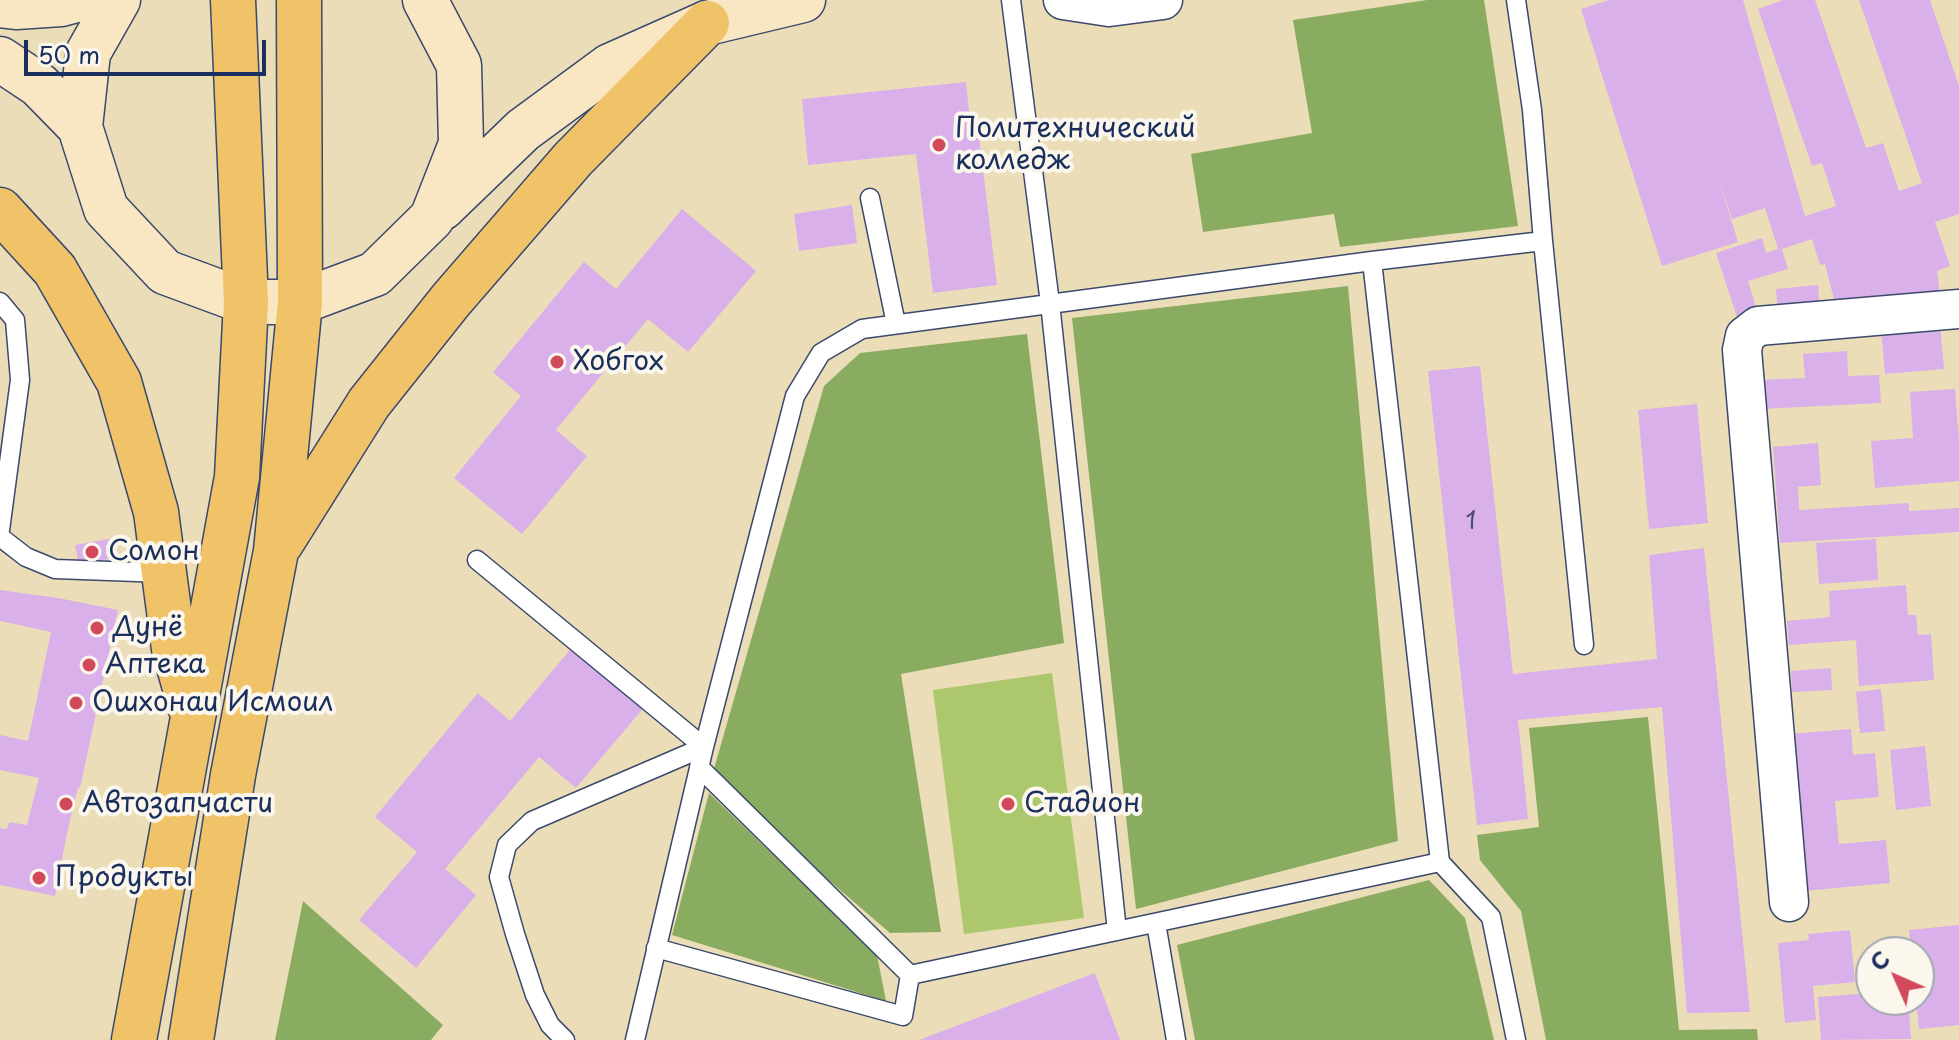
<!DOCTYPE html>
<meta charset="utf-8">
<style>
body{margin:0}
#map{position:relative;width:1959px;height:1040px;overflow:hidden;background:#ecddb9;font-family:"Playpen Sans",sans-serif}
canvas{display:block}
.north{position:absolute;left:1855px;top:936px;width:80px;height:80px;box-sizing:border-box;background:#fbf7ec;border:2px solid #a1a7b3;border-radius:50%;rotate:315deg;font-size:22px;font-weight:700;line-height:32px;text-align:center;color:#1b2f5e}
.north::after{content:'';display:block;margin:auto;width:28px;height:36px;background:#d1495b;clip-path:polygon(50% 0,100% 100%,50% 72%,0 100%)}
.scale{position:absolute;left:24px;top:40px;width:242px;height:36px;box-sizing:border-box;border:4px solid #1b2f5e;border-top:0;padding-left:10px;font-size:24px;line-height:28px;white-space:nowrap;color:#1b2f5e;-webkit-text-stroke:6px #fbf7ec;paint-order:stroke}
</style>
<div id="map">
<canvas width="1959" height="1040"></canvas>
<div class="north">С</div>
<div class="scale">50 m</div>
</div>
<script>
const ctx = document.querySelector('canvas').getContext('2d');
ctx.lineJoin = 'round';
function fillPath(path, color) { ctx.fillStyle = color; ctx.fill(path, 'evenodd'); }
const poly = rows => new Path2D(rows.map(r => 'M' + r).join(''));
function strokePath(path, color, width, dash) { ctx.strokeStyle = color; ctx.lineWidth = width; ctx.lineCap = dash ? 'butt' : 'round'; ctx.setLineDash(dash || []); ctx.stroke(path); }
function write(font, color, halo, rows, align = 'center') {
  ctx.font = font + ' "Playpen Sans",sans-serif'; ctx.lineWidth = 8; ctx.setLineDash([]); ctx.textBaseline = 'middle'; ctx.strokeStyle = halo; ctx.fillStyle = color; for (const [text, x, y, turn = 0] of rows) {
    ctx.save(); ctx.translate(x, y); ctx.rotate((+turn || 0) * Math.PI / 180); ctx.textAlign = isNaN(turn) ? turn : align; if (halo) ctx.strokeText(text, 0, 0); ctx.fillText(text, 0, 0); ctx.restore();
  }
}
fillPath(poly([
 [1052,673,1084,918,964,934,933,690]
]), '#adc76d');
fillPath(poly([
 [1427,0,1484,0,1518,226,1340,247,1334,214,1203,232,1191,154,1312,133,1293,20],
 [1348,286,1398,841,1136,909,1072,318],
 [1027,334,1064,643,901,674,941,932,890,933,711,779,824,386,860,353],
 [1648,717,1679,1030,1757,1029,1758,1040,1546,1040,1521,911,1480,860,1477,835,1539,827,1529,728],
 [709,793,877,955,886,1001,672,935],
 [1429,880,1465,918,1494,1040,1195,1040,1177,945],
 [303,901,443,1025,431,1040,275,1040]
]), '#8aac60');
fillPath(poly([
 [1609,0,1743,0,1805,216,1836,206,1822,163,1812,166,1758,9,1783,0,1815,0,1866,148,1883,143,1899,191,1922,183,1859,0,1930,0,1959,86,1959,214,1935,222,1950,266,1937,271,1940,295,1838,315,1825,264,1820,265,1812,239,1782,249,1788,269,1748,281,1757,311,1737,317,1716,253,1762,238,1766,253,1778,249,1765,208,1732,219,1717,173,1738,242,1662,266,1581,9],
 [966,82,970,121,977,120,997,285,933,293,916,154,808,165,802,99],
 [852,205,857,243,799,251,794,214],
 [682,209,756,271,688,352,648,319,556,430,587,456,522,534,454,478,521,396,493,372,584,262,616,289],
 [1818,285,1820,311,1778,315,1776,289],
 [1940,324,1944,369,1885,374,1881,329],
 [1847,351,1848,376,1879,375,1881,403,1761,409,1760,380,1805,378,1803,354],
 [1480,366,1513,674,1657,659,1649,555,1704,548,1750,1012,1687,1013,1662,707,1518,720,1528,819,1477,825,1428,371],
 [1955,389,1959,441,1959,481,1875,488,1871,441,1913,438,1910,392],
 [1697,404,1708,523,1649,529,1638,410],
 [1818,443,1821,485,1798,487,1799,510,1909,503,1909,511,1959,508,1959,532,1780,543,1773,447],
 [114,538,118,557,79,565,75,545],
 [1876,539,1878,580,1819,584,1816,543],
 [1906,585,1908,615,1916,615,1918,635,1931,634,1934,680,1859,686,1856,640,1789,645,1787,621,1830,617,1829,591],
 [0,590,58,598,118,610,80,788,78,787,67,833,55,896,0,885,0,828,7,829,9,822,27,825,39,778,0,770,0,735,28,741,51,632,0,621],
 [574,645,646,705,576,788,539,757,445,869,476,895,416,968,359,920,417,852,375,817,478,693,510,721],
 [1831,668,1832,690,1792,692,1791,671],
 [1881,689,1885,731,1860,733,1856,692],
 [1851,729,1853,755,1875,753,1879,797,1835,801,1839,844,1886,840,1890,883,1803,891,1790,734],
 [1925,746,1931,806,1896,810,1890,750],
 [1959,925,1959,1025,1919,1029,1916,1000,1919,1000,1919,952,1911,952,1909,930],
 [1850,930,1855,982,1813,986,1816,1020,1785,1023,1778,943,1809,940,1808,934],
 [1095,973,1120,1040,919,1040],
 [1871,993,1871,1000,1908,1000,1911,1039,1821,1040,1818,997]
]), '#d9b0e9');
const lane = poly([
 [1011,0,1050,303,1117,931],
 [870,198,896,324],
 [1543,241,1584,645],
 [1372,261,1440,862,1491,917,1516,1040],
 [0,302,15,320,20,380,0,530],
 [0,537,26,557,55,569,164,573],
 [477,560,704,747,532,821,507,845,499,877,515,934,535,995,550,1025,565,1040],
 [699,767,910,975,1440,862],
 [1156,923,1176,1040],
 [656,948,903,1016,910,975],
 [635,1040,704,747,795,396,821,353,862,329,1372,261,1543,241,1532,110,1516,0]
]);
const street = poly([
 [1063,0,1109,7,1163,0],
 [1789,902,1742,350,1745,336,1758,326,1959,309]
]);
const secondary = poly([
 [118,0,88,53,80,127,106,209,165,272,246,302,300,302,375,274,432,218,461,144,459,65,425,0],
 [0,5,16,7,61,4,76,0],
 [0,59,39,85,80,127],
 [442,208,523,130,610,66,707,23,803,0]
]);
const primary = poly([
 [0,210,55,270,119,382,156,512,174,649,191,709],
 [281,543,369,403,451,300,573,159,707,23],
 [134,1040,237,477,246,302,233,0],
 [191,1040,233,775,276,551,300,302,299,0]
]);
strokePath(lane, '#3a496c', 21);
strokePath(street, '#3a496c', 41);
strokePath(secondary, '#3a496c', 47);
strokePath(primary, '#3a496c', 47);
strokePath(lane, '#fff', 18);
strokePath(street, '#fff', 38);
strokePath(secondary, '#f9e7c3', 44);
strokePath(primary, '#f0c369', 44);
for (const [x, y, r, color] of [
 [939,145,8,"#d1495b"],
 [557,362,8,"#d1495b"],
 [92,552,8,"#d1495b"],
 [97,628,8,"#d1495b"],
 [89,665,8,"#d1495b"],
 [76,703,8,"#d1495b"],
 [66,804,8,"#d1495b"],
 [1008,804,8,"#d1495b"],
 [39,878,8,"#d1495b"]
]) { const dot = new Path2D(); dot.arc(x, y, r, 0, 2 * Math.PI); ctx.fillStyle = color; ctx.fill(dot); strokePath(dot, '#fbf7ec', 3); }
write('24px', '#4a4f81', null, [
 ["1",1471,522]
]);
write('28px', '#1b2f5e', '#fbf7ec', [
 ["Политехнический",955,129],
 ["колледж",955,161],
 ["Хобгох",573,362],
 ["Сомон",108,552],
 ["Дунё",113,628],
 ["Аптека",105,665],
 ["Ошхонаи Исмоил",92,703],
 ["Автозапчасти",82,804],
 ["Стадион",1024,804],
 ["Продукты",55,878]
], 'left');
</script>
